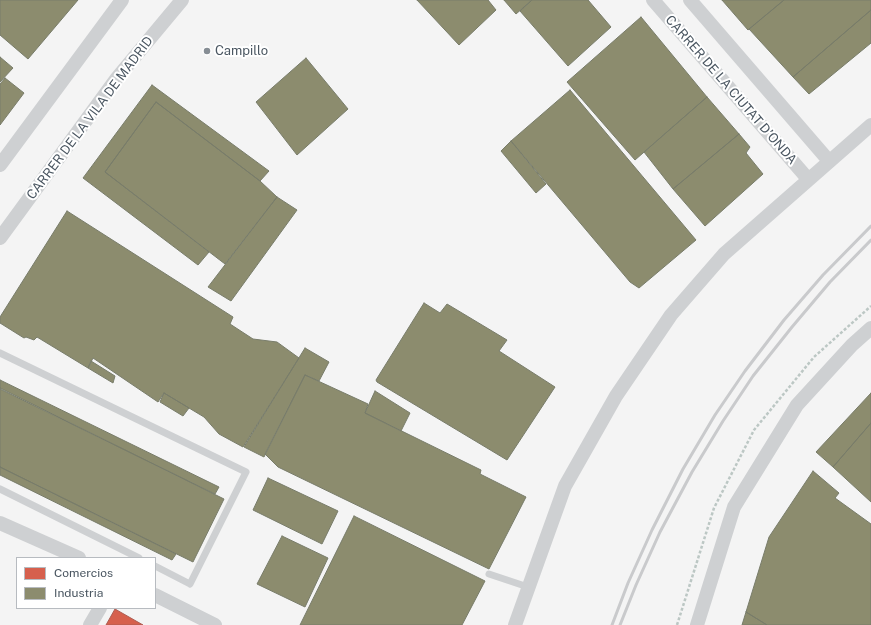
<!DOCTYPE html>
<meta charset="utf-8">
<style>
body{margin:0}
#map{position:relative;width:871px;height:625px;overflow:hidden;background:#f4f4f4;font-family:"Public Sans",sans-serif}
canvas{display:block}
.legend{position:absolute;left:16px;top:557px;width:140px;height:52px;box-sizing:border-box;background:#fff;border:1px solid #b7bbc0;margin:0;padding:5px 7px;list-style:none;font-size:12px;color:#4a5661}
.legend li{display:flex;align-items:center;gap:8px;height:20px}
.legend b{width:20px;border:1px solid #b7bbc0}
</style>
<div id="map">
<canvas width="871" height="625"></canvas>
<ul class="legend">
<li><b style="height:11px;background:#d6604d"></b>Comercios</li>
<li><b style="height:11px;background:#8c8c6e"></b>Industria</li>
</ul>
</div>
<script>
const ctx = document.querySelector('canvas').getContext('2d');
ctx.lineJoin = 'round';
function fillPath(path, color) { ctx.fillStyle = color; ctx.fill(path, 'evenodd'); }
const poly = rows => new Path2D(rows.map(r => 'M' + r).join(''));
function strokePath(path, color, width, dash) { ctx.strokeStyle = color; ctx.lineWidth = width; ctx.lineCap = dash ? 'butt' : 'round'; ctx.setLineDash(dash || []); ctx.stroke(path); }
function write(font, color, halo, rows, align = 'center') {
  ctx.font = font + ' "Public Sans",sans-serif'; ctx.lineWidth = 4; ctx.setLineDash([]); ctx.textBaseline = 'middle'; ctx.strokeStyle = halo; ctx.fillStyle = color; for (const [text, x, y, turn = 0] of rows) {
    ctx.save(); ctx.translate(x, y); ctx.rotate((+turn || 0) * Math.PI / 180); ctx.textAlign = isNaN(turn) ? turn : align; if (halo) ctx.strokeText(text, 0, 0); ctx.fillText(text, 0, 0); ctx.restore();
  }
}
const shops = poly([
 [115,609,143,625,106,625,115,609]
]);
fillPath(shops, '#d6604d');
strokePath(shops, '#ac5d53', 1);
const industry = poly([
 [0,0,78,0,28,59,0,35,0,0],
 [417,0,488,0,496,10,459,45,417,0],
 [504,0,532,0,516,14,504,0],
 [532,0,588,0,611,27,568,66,520,11,532,0],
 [722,0,784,0,748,30,722,0],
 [784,0,871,0,871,10,793,77,749,29,784,0],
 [871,10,871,43,809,94,793,77,871,10],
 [641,17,707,97,635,160,567,82,641,17],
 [0,57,13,68,0,82,0,57],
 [306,58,348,109,297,155,256,102,306,58],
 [5,78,24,93,0,125,0,84,5,78],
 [152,85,269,171,260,181,156,102,105,172,209,252,198,265,83,178,152,85],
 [570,90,696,240,639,288,630,282,511,141,570,90],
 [707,97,739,134,673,189,644,152,707,97],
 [156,102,260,181,277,197,225,264,105,172,156,102],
 [739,134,750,147,746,153,763,174,705,226,673,189,739,134],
 [511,141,546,184,536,193,501,151,511,141],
 [277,197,297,210,231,301,208,287,277,197],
 [67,211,233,317,230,324,253,339,277,342,299,358,243,447,219,434,204,417,164,393,158,402,93,358,88,368,37,337,34,340,26,337,24,338,0,323,0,317,67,211],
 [424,303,440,313,447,304,507,340,499,351,555,387,507,460,377,382,376,380,424,303],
 [305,348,329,362,319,381,305,375,264,457,244,447,305,348],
 [91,361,115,376,113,383,88,368,91,361],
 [305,375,368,404,365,413,481,470,480,474,526,497,489,569,278,467,265,454,305,375],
 [0,380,219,487,215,494,0,389,0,380],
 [0,388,224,499,193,562,0,467,0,388],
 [375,391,410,413,401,431,365,413,375,391],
 [164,393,189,408,183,416,160,402,164,393],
 [871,393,871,423,833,467,816,452,871,393],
 [871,423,871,502,833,467,871,423],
 [0,467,176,554,172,560,0,475,0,467],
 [813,471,839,493,835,498,871,524,871,625,767,625,746,612,769,537,813,471],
 [268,478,338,511,322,544,253,510,268,478],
 [354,516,485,581,462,625,300,625,354,516],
 [282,536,328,558,305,607,257,584,282,536],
 [746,612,767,625,742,625,746,612]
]);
fillPath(industry, '#8c8c6e');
strokePath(industry, '#787c6a', 1);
strokePath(poly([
 [677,625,714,508,754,430,814,357,871,306]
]), '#bcc7c4', 2.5, [3, 2]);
strokePath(poly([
 [0,353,246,472,190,584,155,566],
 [0,489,139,558],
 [489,574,528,587]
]), '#ced0d2', 7);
strokePath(poly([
 [653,0,808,179],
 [690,0,829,161],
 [0,165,122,0],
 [0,238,117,78,182,0],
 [0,523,79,558],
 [155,595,215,625],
 [90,625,100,608],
 [515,625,565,486,616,396,671,315,724,254,871,125],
 [697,625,734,507,797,405,852,345,871,328]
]), '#ced0d2', 14);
strokePath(poly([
 [612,625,628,583,652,530,683,469,715,415,745,371,784,320,823,275,871,226],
 [620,625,636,585,660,532,692,472,723,421,753,376,792,327,830,282,871,240]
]), '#c9cacc', 3);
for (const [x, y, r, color] of [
 [207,51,4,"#868d94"]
]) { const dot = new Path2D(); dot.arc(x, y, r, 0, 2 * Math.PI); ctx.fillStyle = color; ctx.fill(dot); strokePath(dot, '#fff', 1.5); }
write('13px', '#4a5661', '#fff', [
 ["Campillo",215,51]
], 'left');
write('13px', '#4a5661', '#fff', [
 ["CARRER DE LA CIUTAT D’ONDA",731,90,49],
 ["CARRER DE LA VILA DE MADRID",90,118,-53]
]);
</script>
